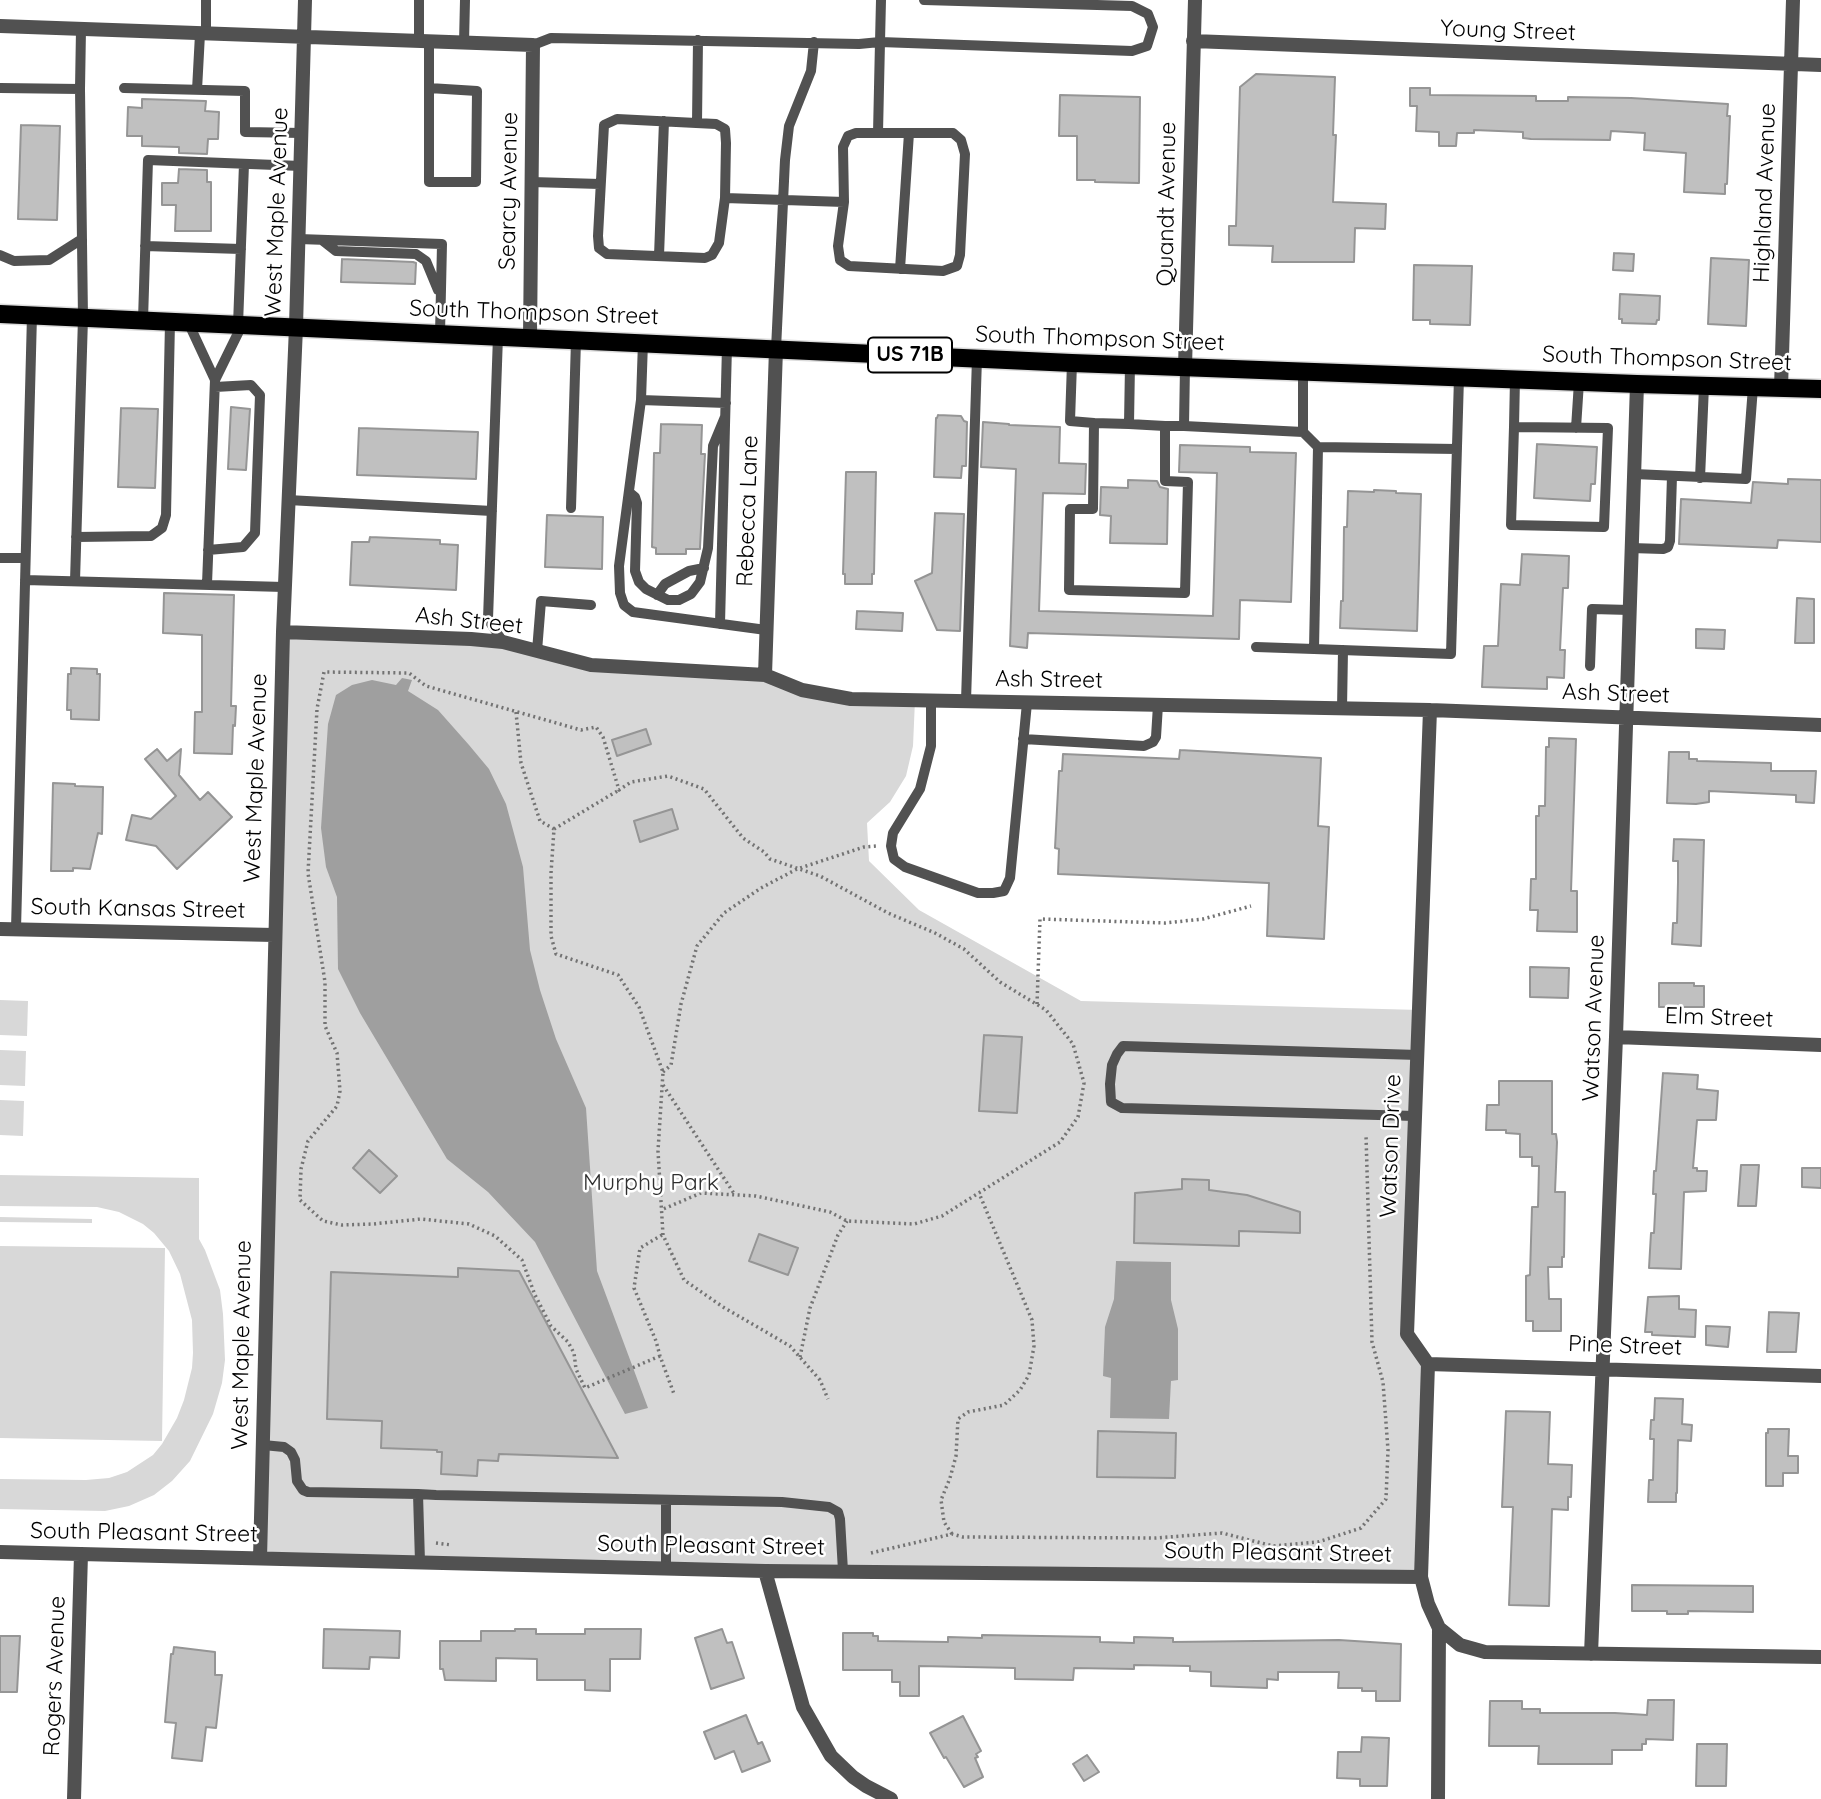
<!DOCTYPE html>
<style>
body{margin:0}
canvas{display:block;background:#fff}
</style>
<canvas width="1821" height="1799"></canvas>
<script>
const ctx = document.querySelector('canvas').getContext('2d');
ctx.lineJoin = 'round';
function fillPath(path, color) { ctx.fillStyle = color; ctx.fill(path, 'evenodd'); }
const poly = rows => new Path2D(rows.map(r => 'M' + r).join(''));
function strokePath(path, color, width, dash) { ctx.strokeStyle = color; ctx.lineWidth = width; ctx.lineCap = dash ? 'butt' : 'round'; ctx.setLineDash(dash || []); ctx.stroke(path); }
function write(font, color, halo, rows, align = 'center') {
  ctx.font = font + ' Quicksand,sans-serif'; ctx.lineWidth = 5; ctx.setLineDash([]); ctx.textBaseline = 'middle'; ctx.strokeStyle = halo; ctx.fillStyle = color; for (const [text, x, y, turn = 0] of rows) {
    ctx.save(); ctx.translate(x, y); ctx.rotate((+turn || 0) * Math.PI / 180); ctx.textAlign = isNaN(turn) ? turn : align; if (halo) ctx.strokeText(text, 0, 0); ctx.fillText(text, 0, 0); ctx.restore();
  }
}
fillPath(poly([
 [283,632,470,639,591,665,765,675,802,690,915,700,913,746,906,776,890,802,867,823,869,861,919,910,1081,1001,1420,1010,1407,1334,1428,1364,1421,1577,260,1558],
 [0,1000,28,1001,27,1036,0,1035],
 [0,1050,26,1051,25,1086,0,1085],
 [0,1100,24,1101,23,1136,0,1135],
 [0,1175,199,1178,199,1239,205,1250,220,1290,223,1314,225,1360,222,1383,213,1414,190,1461,172,1481,154,1495,129,1506,105,1511,0,1509,0,1479,86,1480,109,1478,127,1472,153,1455,162,1444,177,1418,184,1400,192,1368,193,1353,192,1320,180,1274,169,1251,154,1233,143,1224,119,1212,97,1207,0,1206],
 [0,1217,92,1219,92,1223,0,1222],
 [0,1246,165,1248,162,1441,0,1438]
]), '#d8d8d8');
fillPath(poly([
 [402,678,412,680,408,691,438,710,469,745,489,769,506,804,523,867,530,950,540,990,556,1039,586,1108,597,1271,648,1408,625,1414,535,1242,488,1192,447,1159,360,1013,338,969,337,897,326,867,321,828,328,724,336,695,352,685,372,680,396,685],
 [1116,1261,1171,1262,1171,1300,1178,1329,1178,1380,1171,1381,1169,1419,1110,1418,1111,1378,1103,1376,1105,1327,1114,1299]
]), '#9f9f9f');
const building = poly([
 [1256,74,1335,77,1333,135,1336,135,1333,202,1386,204,1385,229,1355,228,1354,262,1272,262,1273,246,1229,245,1229,226,1236,226,1240,87,1256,74],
 [1410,88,1430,88,1430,95,1536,96,1536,101,1568,101,1568,97,1631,98,1728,104,1727,116,1730,116,1727,184,1725,184,1725,194,1684,192,1686,153,1644,150,1645,133,1611,131,1610,140,1531,139,1523,138,1523,132,1474,130,1474,133,1457,133,1456,146,1439,146,1439,132,1416,131,1417,106,1410,106,1410,88],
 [1060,95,1140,97,1139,183,1095,182,1095,180,1077,180,1077,136,1059,136,1060,95],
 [142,99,206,101,205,111,219,112,218,139,208,139,207,154,179,153,179,147,142,146,142,136,127,136,128,107,142,108,142,99],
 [21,125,60,126,57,220,18,219,21,125],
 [179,169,207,170,207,182,211,182,211,231,175,231,176,205,162,205,162,183,178,183,179,169],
 [1614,253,1634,254,1633,271,1613,270,1614,253],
 [1711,258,1749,260,1746,326,1708,324,1711,258],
 [342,259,413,262,416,263,415,284,341,282,342,259],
 [1414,265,1472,266,1470,325,1430,324,1430,320,1413,320,1414,265],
 [1620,294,1660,296,1659,320,1657,320,1656,324,1622,323,1622,319,1619,319,1620,294],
 [231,407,250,409,246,470,228,469,231,407],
 [121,408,158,409,155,488,118,487,121,408],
 [938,415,961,416,964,421,967,422,966,466,962,466,961,478,934,477,936,418,937,418,938,415],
 [983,422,1009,424,1009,425,1060,427,1059,463,1086,464,1085,494,1043,493,1039,611,1213,616,1217,473,1179,472,1180,445,1250,447,1250,452,1296,453,1291,602,1240,600,1239,639,1028,633,1027,648,1010,646,1016,469,981,467,983,422],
 [661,424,702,425,701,454,705,454,700,547,700,549,686,549,686,554,656,554,656,548,652,547,654,453,660,453,661,424],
 [359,428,478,432,476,479,357,475,359,428],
 [1537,444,1597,447,1595,484,1591,484,1590,501,1534,498,1537,444],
 [846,472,876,472,874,574,872,574,872,584,845,584,845,574,843,574,846,472],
 [1788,479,1821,480,1821,542,1778,540,1777,548,1679,544,1681,499,1751,503,1753,482,1788,484,1788,479],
 [1128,480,1157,481,1160,487,1168,489,1167,544,1110,543,1111,516,1100,515,1101,487,1128,488,1128,480],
 [1374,490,1396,491,1396,493,1421,494,1417,631,1340,628,1341,601,1343,601,1344,527,1347,527,1348,491,1374,492,1374,490],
 [935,513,964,514,960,631,937,630,915,581,932,573,935,513],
 [547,515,603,517,602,569,545,567,547,515],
 [370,537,440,540,440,544,458,545,456,590,350,585,352,542,369,542,370,537],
 [1522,554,1569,556,1568,588,1563,588,1560,650,1565,650,1564,678,1547,677,1547,689,1482,687,1484,646,1498,646,1501,584,1520,585,1522,554],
 [164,593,234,595,231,706,236,706,235,726,233,725,232,754,194,753,195,712,202,712,202,635,163,633,164,593],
 [1797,598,1814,599,1814,643,1795,643,1797,598],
 [857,611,903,613,902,631,856,629,857,611],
 [1696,629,1725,630,1724,649,1696,648,1696,629],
 [71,668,97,669,97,674,100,674,99,720,71,719,71,710,67,710,68,674,71,674,71,668],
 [646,729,651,744,617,756,612,740,646,729],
 [1549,738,1576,739,1571,891,1577,891,1577,932,1537,931,1538,910,1530,910,1531,879,1536,879,1536,816,1539,816,1539,806,1545,806,1546,747,1549,747,1549,738],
 [157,749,167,761,181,749,179,775,200,800,208,792,232,817,177,869,156,846,126,840,132,815,151,819,176,796,145,759,157,749],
 [1180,750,1321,758,1318,826,1329,827,1324,939,1267,936,1269,883,1058,874,1059,849,1055,848,1059,771,1062,771,1063,754,1179,759,1180,750],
 [1669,752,1689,752,1689,759,1697,759,1697,761,1771,763,1771,771,1816,771,1814,803,1796,802,1796,795,1709,791,1709,802,1696,804,1667,803,1669,752],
 [53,783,75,784,75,786,103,787,102,834,98,833,90,869,73,868,73,871,51,871,53,783],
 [672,809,678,829,640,842,634,821,672,809],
 [1674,839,1704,840,1701,946,1672,944,1673,923,1677,923,1678,882,1678,861,1673,861,1674,839],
 [1530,967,1569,968,1568,998,1530,997,1530,967],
 [1659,983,1694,983,1694,986,1704,986,1704,1007,1659,1007,1659,983],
 [984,1035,1022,1037,1017,1113,979,1111,984,1035],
 [1663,1073,1698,1075,1697,1089,1718,1091,1716,1120,1697,1120,1693,1168,1697,1168,1697,1171,1707,1171,1706,1191,1684,1192,1681,1269,1649,1268,1651,1233,1654,1233,1656,1194,1653,1194,1654,1171,1656,1171,1663,1073],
 [1499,1081,1552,1081,1552,1134,1556,1134,1557,1142,1555,1192,1565,1192,1564,1257,1562,1257,1562,1267,1548,1267,1549,1299,1561,1299,1561,1331,1533,1331,1533,1321,1526,1321,1526,1276,1530,1275,1532,1207,1538,1207,1539,1166,1532,1166,1532,1157,1520,1157,1520,1134,1506,1133,1506,1130,1486,1130,1487,1105,1499,1105,1499,1081],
 [369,1150,397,1176,380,1193,353,1168,369,1150],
 [1741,1165,1759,1165,1756,1206,1738,1206,1741,1165],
 [1802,1168,1821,1168,1821,1188,1802,1187,1802,1168],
 [1182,1179,1209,1180,1209,1190,1247,1195,1300,1212,1300,1233,1239,1231,1239,1246,1134,1243,1135,1193,1182,1189,1182,1179],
 [759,1234,798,1248,788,1275,749,1261,759,1234],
 [458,1268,519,1271,618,1458,499,1454,498,1461,478,1460,477,1476,441,1474,442,1452,437,1452,437,1450,381,1448,382,1421,327,1419,331,1272,458,1277,458,1268],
 [1679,1296,1679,1309,1696,1310,1695,1337,1652,1335,1652,1332,1645,1332,1648,1297,1679,1296],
 [1769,1312,1799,1313,1796,1352,1767,1352,1769,1312],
 [1706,1326,1730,1327,1728,1347,1706,1345,1706,1326],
 [1655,1398,1683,1399,1682,1424,1692,1425,1691,1441,1678,1440,1677,1493,1676,1493,1676,1502,1648,1502,1649,1480,1653,1480,1654,1439,1650,1439,1651,1420,1654,1420,1655,1398],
 [1506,1411,1550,1412,1548,1464,1572,1465,1571,1497,1568,1497,1568,1510,1552,1509,1549,1606,1509,1605,1513,1507,1502,1507,1506,1411],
 [1768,1429,1789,1429,1788,1456,1798,1456,1798,1473,1783,1473,1783,1486,1766,1486,1766,1433,1768,1433,1768,1429],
 [1098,1431,1176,1433,1175,1478,1097,1477,1098,1431],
 [1632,1585,1753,1586,1753,1612,1688,1611,1688,1614,1667,1614,1667,1611,1632,1611,1632,1585],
 [324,1629,400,1631,399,1658,370,1657,369,1669,323,1668,324,1629],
 [515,1629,536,1629,536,1634,585,1634,585,1629,641,1629,640,1659,610,1659,610,1691,585,1690,585,1680,537,1680,537,1659,496,1658,496,1681,445,1680,443,1669,440,1669,440,1641,481,1641,481,1631,515,1631,515,1629],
 [722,1629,727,1643,732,1642,744,1678,711,1689,695,1638,722,1629],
 [843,1633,873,1633,873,1636,878,1636,878,1641,948,1642,948,1637,982,1638,982,1635,1100,1637,1100,1642,1134,1643,1134,1637,1173,1638,1173,1642,1339,1640,1401,1644,1400,1701,1376,1701,1376,1691,1362,1691,1362,1688,1338,1688,1339,1672,1278,1672,1278,1680,1267,1679,1267,1688,1211,1686,1211,1672,1190,1671,1190,1666,1134,1665,1134,1669,1074,1668,1073,1680,1015,1679,1015,1668,919,1666,919,1696,900,1696,900,1682,892,1682,892,1670,843,1670,843,1633],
 [0,1636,20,1636,17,1692,0,1692,0,1636],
 [174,1647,215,1652,215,1675,222,1675,216,1728,206,1727,202,1761,172,1758,176,1723,165,1722,171,1654,173,1654,174,1647],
 [1648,1700,1674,1700,1673,1740,1646,1739,1646,1744,1642,1744,1642,1750,1612,1750,1612,1764,1538,1764,1539,1746,1489,1746,1490,1701,1522,1701,1522,1709,1540,1709,1540,1713,1615,1713,1647,1715,1648,1700],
 [746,1715,758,1744,762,1742,770,1761,742,1772,734,1751,715,1759,704,1732,746,1715],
 [963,1716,981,1751,976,1754,978,1757,975,1758,983,1777,964,1787,946,1757,944,1758,930,1733,963,1716],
 [1362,1737,1389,1738,1387,1786,1360,1786,1360,1779,1337,1778,1338,1752,1361,1752,1362,1737],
 [1697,1744,1727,1744,1726,1786,1696,1786,1697,1744],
 [1087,1755,1099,1772,1084,1781,1073,1764,1087,1755]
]);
fillPath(building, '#c0c0c0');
strokePath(building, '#959595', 2);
const primary = poly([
 [0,314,1072,363,1637,384,1821,389]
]);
strokePath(primary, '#dbdbdb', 21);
strokePath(poly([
 [516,712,521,763,540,821,554,829,551,873,551,936,556,954,618,975,639,1007,663,1072,658,1151,663,1235,684,1280,723,1307,790,1346,820,1380,828,1399],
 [554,829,619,790],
 [1037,1004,1040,919,1165,923,1203,919,1251,906],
 [663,1072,671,1065,681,1004,697,946,724,913,761,888,797,869,864,847,877,846],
 [663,1085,735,1195],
 [662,1235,640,1248,634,1288,656,1341,660,1356,674,1394],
 [660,1356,585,1388,576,1369,574,1353,568,1342,551,1326,535,1295,522,1260,495,1236,469,1224,421,1219,373,1224,342,1225,323,1221,300,1200,301,1169,308,1141,337,1106,340,1091,337,1053,325,1026,325,982,308,873,317,709,324,672,409,673,426,686,581,730,596,727,603,737,619,790,631,782,668,776,704,789,743,838,764,852,770,859,820,876,888,913,935,933,964,949,1000,982,1046,1010,1073,1044,1084,1083,1078,1117,1060,1142,942,1216,914,1224,847,1221,830,1212,756,1196,701,1193,661,1210],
 [800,1357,810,1308,838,1235,847,1221],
 [952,1534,944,1522,941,1500,950,1478,956,1456,958,1419,968,1412,1004,1405,1020,1390,1029,1375,1034,1346,1032,1320,979,1193],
 [436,1543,452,1545],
 [871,1553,952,1534,963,1537,1155,1538,1222,1533,1273,1546,1318,1542,1361,1528,1386,1499,1388,1450,1383,1382,1372,1342,1366,1135]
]), '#737373', 3.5, [2, 3.5]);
strokePath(poly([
 [206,34,206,0],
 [419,41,419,0],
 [464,43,465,0],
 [533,45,551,38,859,44,880,42,881,0],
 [0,88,80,89,81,29],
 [124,88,245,91,245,132,302,133],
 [429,88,477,91,476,182,429,182,429,42],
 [197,90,200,34],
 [697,123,698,40],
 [878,133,880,42,1132,51,1147,46,1153,27,1148,14,1132,6,924,0],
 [532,182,600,184],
 [725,198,719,243,712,255,705,258,607,254,599,248,598,236,604,125,617,119,716,124,725,129,726,143,725,198,844,202,843,147,848,136,856,133,953,133,961,140,965,154,960,255,957,266,943,271,849,266,840,260,838,246,844,202],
 [299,239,442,244,440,334],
 [322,240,336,251,416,254,426,261,438,290],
 [145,246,241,249],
 [0,255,14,261,49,260,82,239],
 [659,256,664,121],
 [900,269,909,133],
 [143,320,148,160,301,166],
 [188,322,215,380],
 [238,325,244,164],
 [498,336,488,619,503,642],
 [643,342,641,400,619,566,620,593,624,605,633,612,766,630],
 [776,349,785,160,789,126,811,71,814,42],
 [1072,363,1070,421,1094,423],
 [1130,364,1129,424,1094,423,1093,509,1070,509,1069,590,1185,593,1188,482,1165,481,1165,426,1184,426],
 [1185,367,1184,426,1303,432,1318,447,1457,449],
 [1303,371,1303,432],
 [641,400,726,403],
 [1129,424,1165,426],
 [1514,427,1608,428,1604,527,1511,525,1514,427,1515,379],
 [1576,428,1579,382],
 [1318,447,1314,649,1451,654,1459,377],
 [1634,474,1746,479,1753,387],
 [1700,478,1704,386],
 [629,492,635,497,637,503,635,571,639,582,646,589,668,600,679,600,691,594,700,582,708,548,713,446,725,417],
 [288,500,492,511],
 [571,508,576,340],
 [76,537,151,536,162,528,166,515,170,322],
 [1631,548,1663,549,1668,547,1670,541,1672,476],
 [208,550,243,547,255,533,260,395,251,385,215,387],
 [0,558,25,558],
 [25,580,284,587],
 [75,581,83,318,80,89],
 [207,584,215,380,242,325],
 [657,595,665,584,689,571,704,568],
 [720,624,727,346],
 [1256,647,1314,649],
 [537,651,541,601,591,605],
 [1590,666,1592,609,1630,610],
 [931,701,931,746,920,789,893,833,891,846,894,859,905,867,978,893,993,893,1004,891,1010,878,1027,703],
 [966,701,977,358],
 [1342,709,1343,650],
 [1023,739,1144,746,1153,742,1156,737,1158,705],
 [16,929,32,315],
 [1415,1116,1122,1108,1111,1102,1110,1084,1112,1065,1117,1054,1123,1046,1418,1055],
 [263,1445,284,1447,291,1452,295,1460,297,1481,303,1490,308,1492,418,1494],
 [666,1500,666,1568],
 [420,1562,418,1494,436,1495,782,1502,829,1507,838,1512,840,1519,843,1571]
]), '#515151', 10);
strokePath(poly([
 [0,26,533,45,530,337],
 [1193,41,1821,65],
 [1185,367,1195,0],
 [1781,388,1793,0],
 [283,632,471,639,503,642,591,665,765,675,802,690,851,699,1430,710,1821,725],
 [765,675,776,349],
 [1430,710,1407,1334,1428,1364,1421,1577,1428,1604,1439,1628,1438,1799],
 [0,929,274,935],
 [1616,1037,1821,1045],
 [1428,1364,1821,1376],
 [0,1552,765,1571,1421,1577],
 [260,1558,283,632,296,327,305,0],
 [765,1571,803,1707,831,1756,853,1777,866,1786,891,1799],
 [1439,1628,1460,1645,1485,1652,1821,1657],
 [1591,1654,1616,1037,1637,384],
 [74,1799,81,1554]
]), '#515151', 14);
strokePath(primary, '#000', 18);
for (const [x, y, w] of [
 [910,355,84]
]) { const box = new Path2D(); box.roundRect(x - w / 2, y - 17.5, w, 35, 5); ctx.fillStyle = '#fff'; ctx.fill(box); strokePath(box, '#000', 2); }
write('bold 21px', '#000', null, [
 ["US 71B",910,355]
]);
write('23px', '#000', '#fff', [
 ["Young Street",1508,31,2],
 ["Searcy Avenue",509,191,-89],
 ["Highland Avenue",1765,193,-88],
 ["Quandt Avenue",1167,204,-89],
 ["West Maple Avenue",277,212,-88],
 ["South Thompson Street",534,313,2],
 ["South Thompson Street",1100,339,2],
 ["South Thompson Street",1667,359,2],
 ["Rebecca Lane",748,511,-88],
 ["Ash Street",469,621,6],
 ["Ash Street",1049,680,1],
 ["Ash Street",1616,694,2],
 ["West Maple Avenue",256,778,-88],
 ["South Kansas Street",138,909,1],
 ["Watson Avenue",1594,1018,-88],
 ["Elm Street",1719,1018,2],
 ["Watson Drive",1391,1146,-88],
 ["West Maple Avenue",242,1345,-89],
 ["Pine Street",1625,1346,2],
 ["South Pleasant Street",144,1533,1],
 ["South Pleasant Street",711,1546,1],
 ["South Pleasant Street",1278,1553,1],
 ["Rogers Avenue",55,1676,-88]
]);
write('23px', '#2f2f2f', '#fff', [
 ["Murphy Park",651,1183]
]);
</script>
